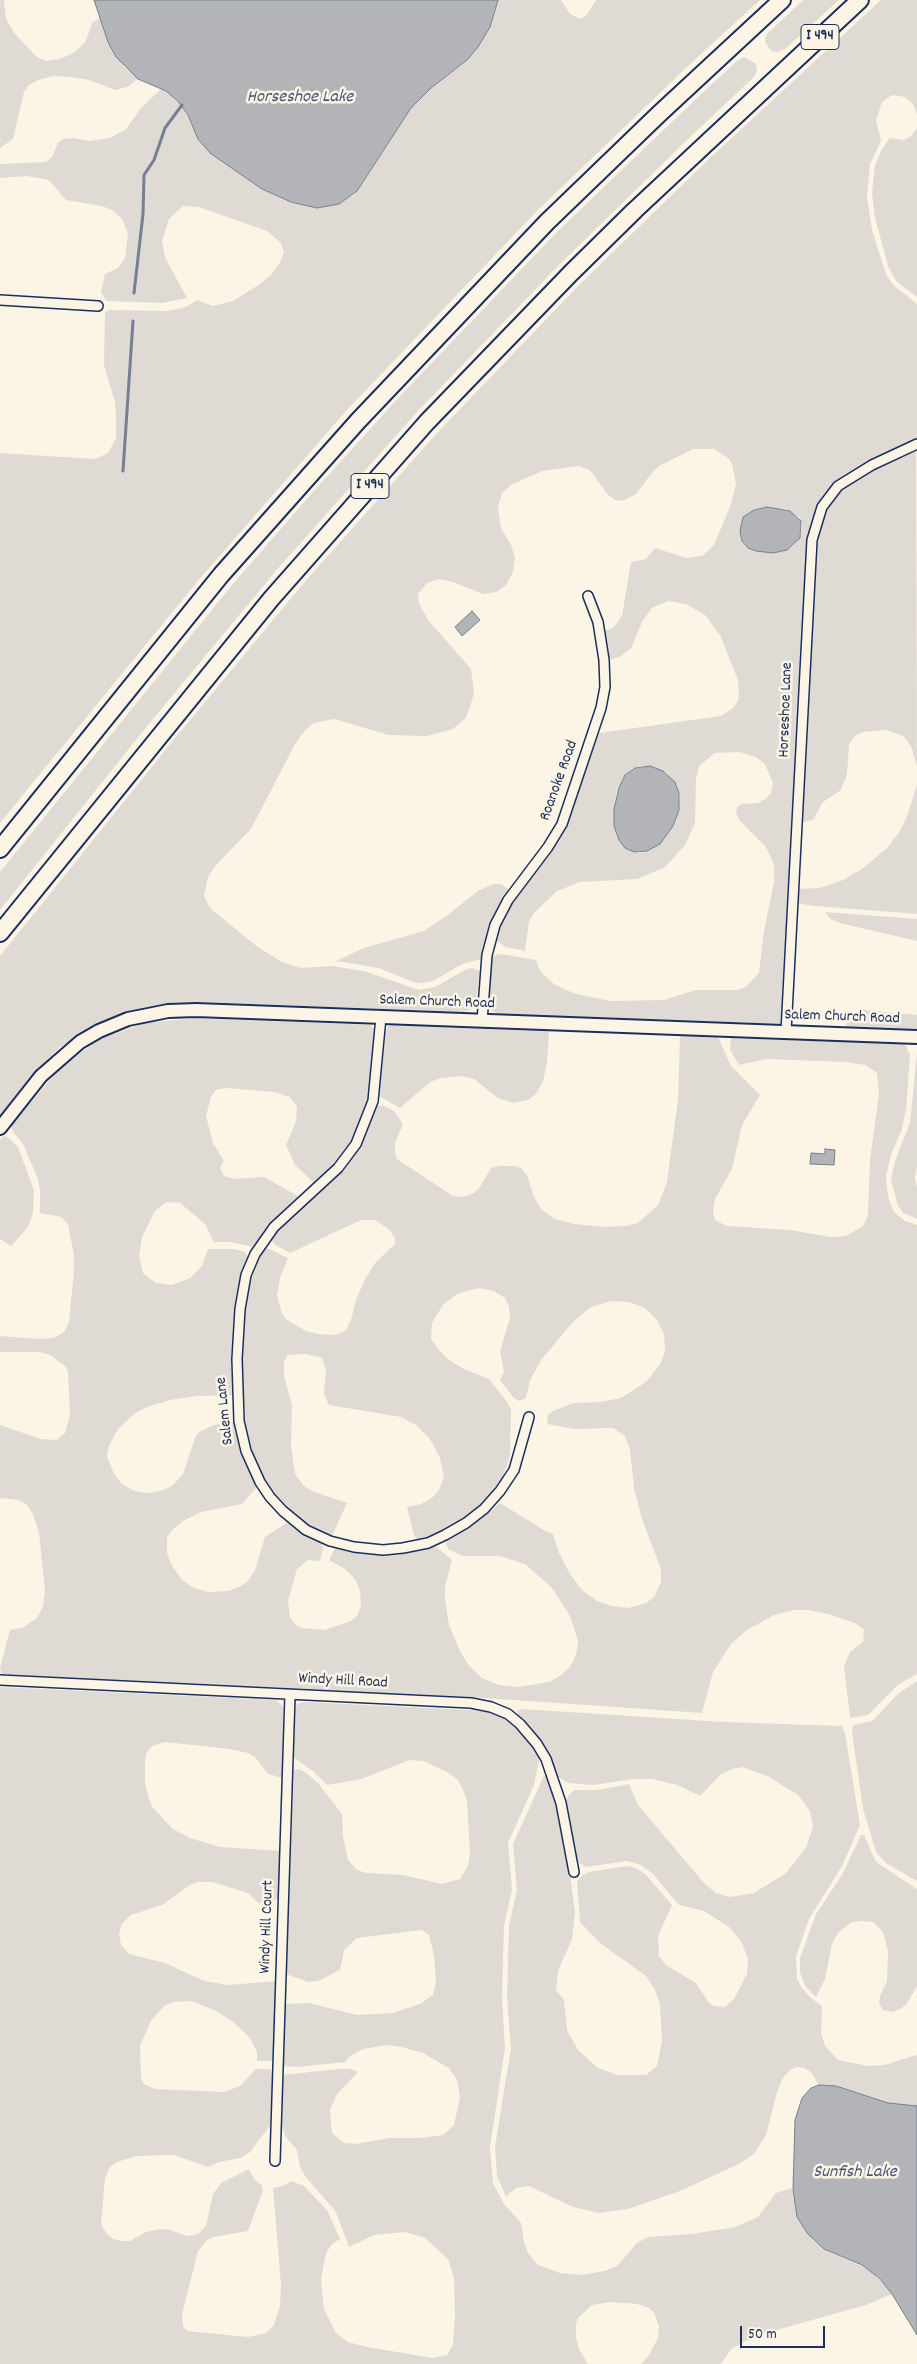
<!DOCTYPE html>
<style>
body{margin:0}
#map{position:relative;width:917px;height:2364px;overflow:hidden;background:#fcf5e5;font-family:Dekko,sans-serif}
canvas{display:block}
.scale{position:absolute;left:740px;top:2326px;width:85px;height:22px;box-sizing:border-box;border:2px solid #1b2f5e;border-top:0;padding-left:6px;font-size:15px;line-height:18px;white-space:nowrap;color:#1b2f5e;-webkit-text-stroke:4px #fcf5e5;paint-order:stroke}
</style>
<div id="map">
<canvas width="917" height="2364"></canvas>
<div class="scale">50 m</div>
</div>
<script>
const ctx = document.querySelector('canvas').getContext('2d');
ctx.lineJoin = 'round';
function fillPath(path, color) { ctx.fillStyle = color; ctx.fill(path, 'evenodd'); }
const poly = rows => new Path2D(rows.map(r => 'M' + r).join(''));
function strokePath(path, color, width, dash) { ctx.strokeStyle = color; ctx.lineWidth = width; ctx.lineCap = dash ? 'butt' : 'round'; ctx.setLineDash(dash || []); ctx.stroke(path); }
function write(font, color, halo, rows, align = 'center') {
  ctx.font = font + ' Dekko,sans-serif'; ctx.lineWidth = 5; ctx.setLineDash([]); ctx.textBaseline = 'middle'; ctx.strokeStyle = halo; ctx.fillStyle = color; for (const [text, x, y, turn = 0] of rows) {
    ctx.save(); ctx.translate(x, y); ctx.rotate((+turn || 0) * Math.PI / 180); ctx.textAlign = isNaN(turn) ? turn : align; if (halo) ctx.strokeText(text, 0, 0); ctx.fillText(text, 0, 0); ctx.restore();
  }
}
fillPath(poly([
 [0,0,4,0,6,19,15,34,37,57,46,61,60,59,75,52,86,41,92,23,101,17,113,52,124,67,138,79,127,87,115,90,89,80,70,77,53,76,38,80,29,85,24,92,13,139,0,148],
 [498,0,561,0,570,14,580,19,586,16,596,0,760,0,688,66,536,212,346,411,197,582,0,823,0,453,95,459,108,453,116,438,116,417,115,402,104,365,105,312,109,310,168,311,186,307,197,300,213,306,233,301,260,284,271,275,279,264,284,252,281,243,267,231,199,207,183,206,169,219,162,241,165,257,187,298,162,303,106,301,101,292,105,274,118,268,125,258,128,234,122,219,112,210,102,206,66,200,49,180,27,176,0,178,0,164,46,162,52,157,58,143,63,139,73,138,89,141,110,138,126,129,141,108,161,89,170,94,182,105,202,144,262,189,291,202,317,208,352,196,357,191,411,108,431,88,462,64,478,47,490,27],
 [803,0,839,0,785,49,778,52,771,51,765,42,766,35],
 [881,0,917,0,917,115,913,104,905,97,892,95,882,102,876,120,881,141,870,164,867,197,872,230,886,274,893,285,917,304,917,441,870,462,836,484,809,535,801,659,783,1018,780,1024,500,1014,490,1010,488,1006,492,956,501,954,536,960,540,971,555,985,576,994,610,1001,664,1000,696,990,736,990,746,987,759,973,764,931,774,882,774,865,766,847,739,820,736,812,737,807,742,804,758,803,765,799,771,793,773,784,765,764,756,757,740,752,715,753,699,766,696,779,695,823,685,845,665,867,638,879,580,882,557,891,534,913,529,922,525,951,506,947,495,940,510,906,548,857,566,826,599,733,721,716,733,708,738,701,739,693,738,680,720,635,705,615,686,604,668,601,652,608,643,620,631,648,621,656,609,660,605,631,614,627,622,616,631,562,646,559,655,548,687,558,702,556,714,545,730,507,736,484,732,464,728,458,714,449,693,449,659,466,651,474,636,494,622,501,615,500,608,495,590,470,579,466,542,471,511,485,502,493,498,507,501,528,511,545,515,557,513,572,506,585,497,592,483,594,453,582,438,579,427,583,418,594,419,604,429,621,471,669,474,694,466,718,453,729,427,736,389,735,334,719,314,723,306,729,295,744,251,829,216,865,208,877,204,896,211,909,259,948,282,962,301,968,331,966,364,971,419,990,435,987,465,970,472,968,480,971,475,1008,464,1012,196,1002,167,1003,141,1008,96,1024,59,1048,29,1078,0,1115,0,956,171,743,302,585,438,432,581,283,710,158],
 [764,507,785,509,800,518,802,526,801,535,792,547,778,552,764,552,750,549,743,543,741,529,743,517,754,510],
 [640,766,653,767,667,773,677,785,680,797,675,822,647,851,638,853,617,836,613,815,617,792,625,775,632,769],
 [744,57,756,64,757,71,753,78,690,137,561,263,417,412,280,566,148,725,0,910,0,872,232,585,313,492,401,395,557,232,698,97,737,61],
 [917,128,917,297,897,282,888,266,875,218,872,193,875,165,882,149,890,138,903,140,910,137],
 [916,448,917,766,911,746,903,736,886,730,862,732,855,736,849,745,847,774,841,790,823,802,813,820,800,823,815,541,827,504,835,493,849,482],
 [917,784,917,914,815,906,794,903,795,889,820,888,843,880,862,869,887,848,898,834,907,817],
 [493,884,501,884,509,890,490,923,481,959,462,964,433,981,422,983,413,982,379,968,336,961,364,948,424,931,445,917,478,891],
 [825,912,917,919,917,941,840,923,830,919],
 [865,1010,917,1015,917,1029,845,1027,850,1015],
 [196,1018,371,1025,375,1031,368,1099,355,1135,343,1154,314,1183,295,1165,286,1145,296,1121,297,1107,290,1097,274,1092,225,1088,216,1090,211,1097,206,1116,213,1143,224,1161,220,1168,224,1176,235,1179,264,1177,298,1196,270,1224,253,1247,231,1242,214,1242,205,1224,180,1203,166,1202,155,1211,142,1237,139,1256,143,1273,156,1283,172,1285,190,1278,202,1266,208,1249,234,1249,245,1252,248,1257,239,1279,234,1308,231,1359,232,1395,197,1396,170,1400,147,1407,134,1414,118,1429,109,1446,107,1456,114,1474,122,1484,134,1491,149,1493,164,1490,173,1485,183,1474,195,1438,199,1432,214,1425,234,1422,241,1453,257,1487,242,1504,201,1512,183,1521,171,1531,167,1538,167,1553,171,1564,182,1580,194,1588,208,1592,228,1591,239,1587,248,1581,255,1570,265,1537,288,1522,304,1534,322,1543,323,1548,320,1561,308,1560,297,1569,288,1601,290,1617,296,1625,302,1628,324,1630,351,1621,357,1616,361,1605,360,1591,355,1579,345,1569,329,1560,335,1548,359,1553,383,1555,410,1552,435,1546,452,1560,445,1586,445,1599,449,1625,460,1651,469,1666,482,1678,499,1685,518,1687,549,1682,560,1676,570,1667,576,1655,578,1641,570,1616,552,1588,525,1564,500,1556,463,1556,448,1549,445,1541,474,1524,500,1503,542,1529,553,1534,559,1553,570,1574,582,1590,597,1601,612,1606,628,1608,646,1603,654,1597,661,1582,661,1569,642,1519,634,1488,630,1449,625,1436,613,1428,574,1429,547,1424,548,1415,553,1411,573,1403,601,1402,621,1398,646,1382,660,1364,665,1352,664,1334,657,1320,645,1308,629,1302,612,1301,591,1307,572,1323,542,1359,530,1380,526,1398,519,1401,513,1397,500,1380,504,1372,500,1351,510,1318,509,1307,505,1298,494,1291,478,1288,457,1294,443,1305,432,1323,431,1339,438,1349,449,1360,464,1369,489,1379,507,1402,511,1410,510,1456,502,1479,481,1505,448,1528,418,1540,414,1535,407,1507,421,1504,432,1498,440,1488,444,1477,440,1458,430,1439,416,1425,401,1417,329,1405,324,1394,326,1371,322,1358,306,1354,288,1355,284,1362,284,1376,292,1405,291,1446,295,1474,304,1486,312,1491,347,1503,332,1536,309,1525,295,1514,271,1489,258,1468,246,1432,242,1365,244,1321,248,1287,262,1251,265,1247,288,1258,280,1278,277,1296,282,1314,287,1320,306,1331,318,1334,336,1335,345,1331,351,1320,356,1300,365,1279,376,1262,395,1244,395,1238,390,1230,375,1220,361,1220,290,1253,274,1244,271,1238,292,1216,347,1166,364,1139,377,1106,384,1106,394,1111,403,1124,395,1143,395,1152,397,1159,453,1196,463,1197,474,1193,480,1187,491,1168,500,1166,515,1166,521,1168,527,1175,534,1197,541,1209,555,1219,574,1224,603,1227,626,1226,638,1223,658,1205,667,1182,678,1099,680,1036,718,1037,731,1066,760,1095,742,1125,732,1169,715,1199,713,1212,715,1220,727,1226,790,1230,830,1237,846,1236,863,1226,868,1215,870,1160,879,1094,877,1073,865,1065,846,1062,767,1059,739,1065,730,1050,731,1038,905,1044,910,1055,906,1110,901,1132,892,1152,886,1175,888,1197,894,1212,905,1221,917,1225,917,1674,899,1684,868,1715,850,1718,844,1666,850,1652,863,1642,864,1630,855,1623,828,1614,808,1610,794,1610,774,1615,747,1630,731,1644,713,1672,702,1713,471,1697,2,1674,0,1668,10,1630,22,1628,37,1618,43,1606,45,1591,39,1532,33,1514,26,1504,18,1500,0,1498,0,1425,41,1439,56,1440,65,1433,70,1415,68,1372,65,1366,50,1355,39,1352,0,1352,0,1336,39,1339,54,1338,64,1332,69,1322,74,1271,74,1255,68,1224,61,1217,40,1213,40,1190,38,1179,23,1144,13,1132,11,1126,58,1070,96,1041,144,1023],
 [392,1025,549,1031,547,1063,543,1081,536,1094,528,1100,514,1103,498,1098,474,1079,461,1076,441,1078,430,1082,400,1108,379,1096,386,1031,388,1026],
 [917,1053,917,1166,915,1178,917,1188,917,1219,903,1213,898,1206,891,1180,895,1161,910,1123],
 [3,1136,9,1138,18,1147,34,1190,33,1213,28,1227,11,1246,0,1239,0,1140],
 [917,1681,917,1880,915,1880,886,1863,876,1852,863,1809,852,1732,853,1725,872,1721,899,1693],
 [0,1687,275,1700,283,1706,283,1778,268,1774,255,1757,248,1753,230,1749,165,1742,152,1746,147,1752,145,1759,145,1783,149,1799,153,1808,173,1829,190,1838,220,1847,281,1851,279,1898,270,1902,258,1903,248,1893,212,1882,197,1882,188,1886,162,1905,131,1915,122,1924,119,1933,121,1945,129,1954,165,1963,204,1981,229,1985,276,1981,273,2059,271,2061,257,2061,257,2052,249,2037,232,2021,216,2011,192,2001,174,2002,164,2006,151,2021,140,2045,141,2078,144,2084,155,2089,224,2092,240,2086,256,2069,270,2069,273,2073,270,2126,249,2153,240,2158,219,2162,208,2167,174,2155,137,2156,117,2162,110,2167,105,2178,101,2224,106,2233,113,2239,121,2241,130,2241,146,2232,160,2229,170,2230,187,2236,198,2234,206,2226,213,2194,221,2183,249,2169,254,2179,262,2185,263,2190,248,2231,213,2237,206,2241,198,2251,182,2314,183,2326,187,2331,248,2337,266,2333,274,2325,280,2306,281,2285,273,2188,283,2186,291,2181,304,2186,327,2210,340,2239,332,2244,326,2253,321,2279,324,2309,336,2333,348,2342,367,2347,433,2358,447,2355,453,2345,455,2316,454,2278,448,2259,425,2238,405,2232,374,2235,349,2247,336,2212,305,2176,300,2167,297,2150,285,2136,282,2126,283,2075,338,2069,351,2069,358,2072,337,2094,330,2110,332,2133,344,2143,355,2144,390,2138,422,2138,443,2135,454,2125,460,2097,457,2080,449,2068,423,2053,402,2047,388,2045,363,2049,350,2056,345,2062,297,2067,284,2066,285,2004,309,2003,357,2015,392,2013,420,2004,433,1995,436,1982,434,1955,429,1935,422,1930,357,1938,344,1950,340,1970,318,1981,308,1982,286,1974,294,1770,299,1769,305,1772,318,1783,342,1814,343,1836,348,1860,357,1870,366,1873,403,1875,442,1884,460,1879,468,1866,470,1853,467,1801,463,1789,457,1779,447,1772,423,1761,410,1760,361,1779,327,1785,313,1771,294,1758,295,1710,297,1704,304,1702,471,1710,495,1713,510,1720,523,1732,540,1755,534,1785,508,1843,512,1890,504,1925,502,1998,505,2048,490,2147,493,2183,504,2204,521,2223,524,2242,528,2253,538,2265,560,2273,580,2275,605,2271,617,2266,637,2243,648,2237,693,2234,735,2227,758,2217,776,2193,793,2188,797,2217,813,2240,829,2252,870,2270,892,2294,866,2305,755,2336,731,2349,721,2364,641,2364,649,2355,658,2338,659,2326,654,2313,649,2308,637,2304,611,2302,592,2305,578,2318,576,2324,576,2338,579,2349,588,2364,0,2364],
 [522,1709,723,1722,842,1726,845,1733,860,1825,842,1866,809,1919,796,1957,797,1979,802,1988,811,1998,822,2006,821,2033,825,2046,838,2060,868,2066,884,2065,917,2055,917,2106,888,2103,828,2085,819,2085,811,2072,804,2068,797,2067,790,2070,783,2078,777,2092,766,2135,754,2154,739,2164,680,2191,628,2209,599,2213,573,2207,529,2186,516,2188,506,2196,497,2176,495,2147,511,2048,507,1998,509,1925,517,1890,513,1844,544,1776,548,1773,556,1795,566,1844,575,1912,572,1939,558,1971,556,1990,564,2000,567,2030,578,2050,598,2068,618,2075,646,2075,657,2066,662,2041,660,2005,655,1990,646,1976,600,1943,580,1922,577,1881,582,1876,589,1872,627,1866,636,1868,646,1875,672,1905,658,1936,659,1956,666,1965,696,1983,709,2003,714,2006,725,2007,734,1999,747,1974,748,1959,742,1943,729,1927,704,1911,679,1905,653,1874,641,1865,627,1861,586,1867,578,1862,565,1803,569,1795,574,1790,598,1790,629,1784,638,1805,704,1883,716,1893,730,1897,754,1893,786,1873,806,1848,813,1827,810,1811,798,1795,769,1777,743,1767,732,1769,721,1774,700,1796,677,1785,652,1779,633,1779,593,1785,569,1783,558,1777,552,1763,518,1717,517,1711],
 [861,1835,864,1835,876,1862,917,1889,917,1986,908,2002,902,2008,892,2012,883,2010,879,2004,880,1996,887,1981,888,1951,883,1932,873,1922,861,1921,851,1923,838,1933,832,1944,825,1979,816,1997,805,1986,800,1972,800,1958,816,1914,842,1875]
]), '#dfdbd4');
const water = poly([
 [94,0,498,0,490,27,478,47,467,60,431,88,411,108,357,191,339,204,317,208,291,202,262,189,210,153,198,139,188,115,178,101,166,91,138,79,116,57,108,42,94,0],
 [767,507,790,511,801,521,800,538,787,550,773,553,756,551,748,548,742,541,740,531,743,517,754,510,767,507],
 [472,611,480,620,462,636,455,627,472,611],
 [650,766,663,771,675,782,679,793,679,810,673,826,660,844,647,851,634,852,625,848,619,840,614,826,614,809,619,788,625,775,635,768,650,766],
 [825,1149,835,1150,834,1165,810,1164,811,1153,825,1154,825,1149],
 [819,2085,836,2086,888,2103,917,2106,917,2335,892,2294,879,2278,862,2265,824,2249,808,2234,797,2217,793,2188,795,2120,802,2098,811,2088,819,2085]
]);
fillPath(water, '#b2b4b8');
strokePath(water, '#767f94', 1);
strokePath(poly([
 [134,293,143,214,144,175,154,160,165,128,182,105],
 [123,471,133,321]
]), '#767f94', 3);
const street = poly([
 [0,300,98,306],
 [381,1017,373,1101,356,1144,338,1168,274,1227,255,1254,246,1275,240,1309,237,1359,239,1421,246,1451,260,1482,270,1497,283,1511,306,1530,330,1541,354,1547,383,1550,403,1548,428,1543,445,1535,466,1523,484,1509,500,1491,514,1470,529,1417],
 [482,1021,487,955,495,925,508,900,548,847,562,824,601,708,605,687,604,660,598,622,588,596],
 [786,1032,812,540,822,507,838,486,872,465,917,444],
 [0,1680,471,1703,491,1707,508,1714,520,1724,537,1744,546,1759,561,1803,574,1872],
 [275,2161,290,1695]
]);
const secondary = poly([
 [0,1128,41,1076,80,1042,99,1031,128,1019,168,1011,196,1010,917,1037]
]);
const highway = poly([
 [0,849,221,575,358,421,547,222,659,114,782,0],
 [0,933,271,599,427,422,571,273,635,210,860,0]
]);
strokePath(street, '#1b2f5e', 12);
strokePath(secondary, '#1b2f5e', 16);
strokePath(highway, '#1b2f5e', 20);
strokePath(street, '#fcf5e5', 9);
strokePath(secondary, '#fcf5e5', 12);
strokePath(highway, '#fcf5e5', 16);
for (const [x, y, w] of [
 [820,37,38],
 [370,486,38]
]) { const box = new Path2D(); box.roundRect(x - w / 2, y - 12.5, w, 25, 4); ctx.fillStyle = '#fcf5e5'; ctx.fill(box); strokePath(box, '#1b2f5e', 1); }
write('bold 15px', '#1b2f5e', null, [
 ["I 494",820,37],
 ["I 494",370,486]
]);
write('16px', '#1b2f5e', '#fcf5e5', [
 ["Horseshoe Lane",787,710,-88],
 ["Roanoke Road",560,781,-70],
 ["Salem Church Road",437,1003,2],
 ["Salem Church Road",842,1018,2],
 ["Salem Lane",226,1411,-96],
 ["Windy Hill Road",343,1682,3],
 ["Windy Hill Court",268,1927,-88]
]);
write('italic 18px', '#485779', '#fcf5e5', [
 ["Horseshoe Lake",300,99],
 ["Sunfish Lake",855,2174]
]);
</script>
